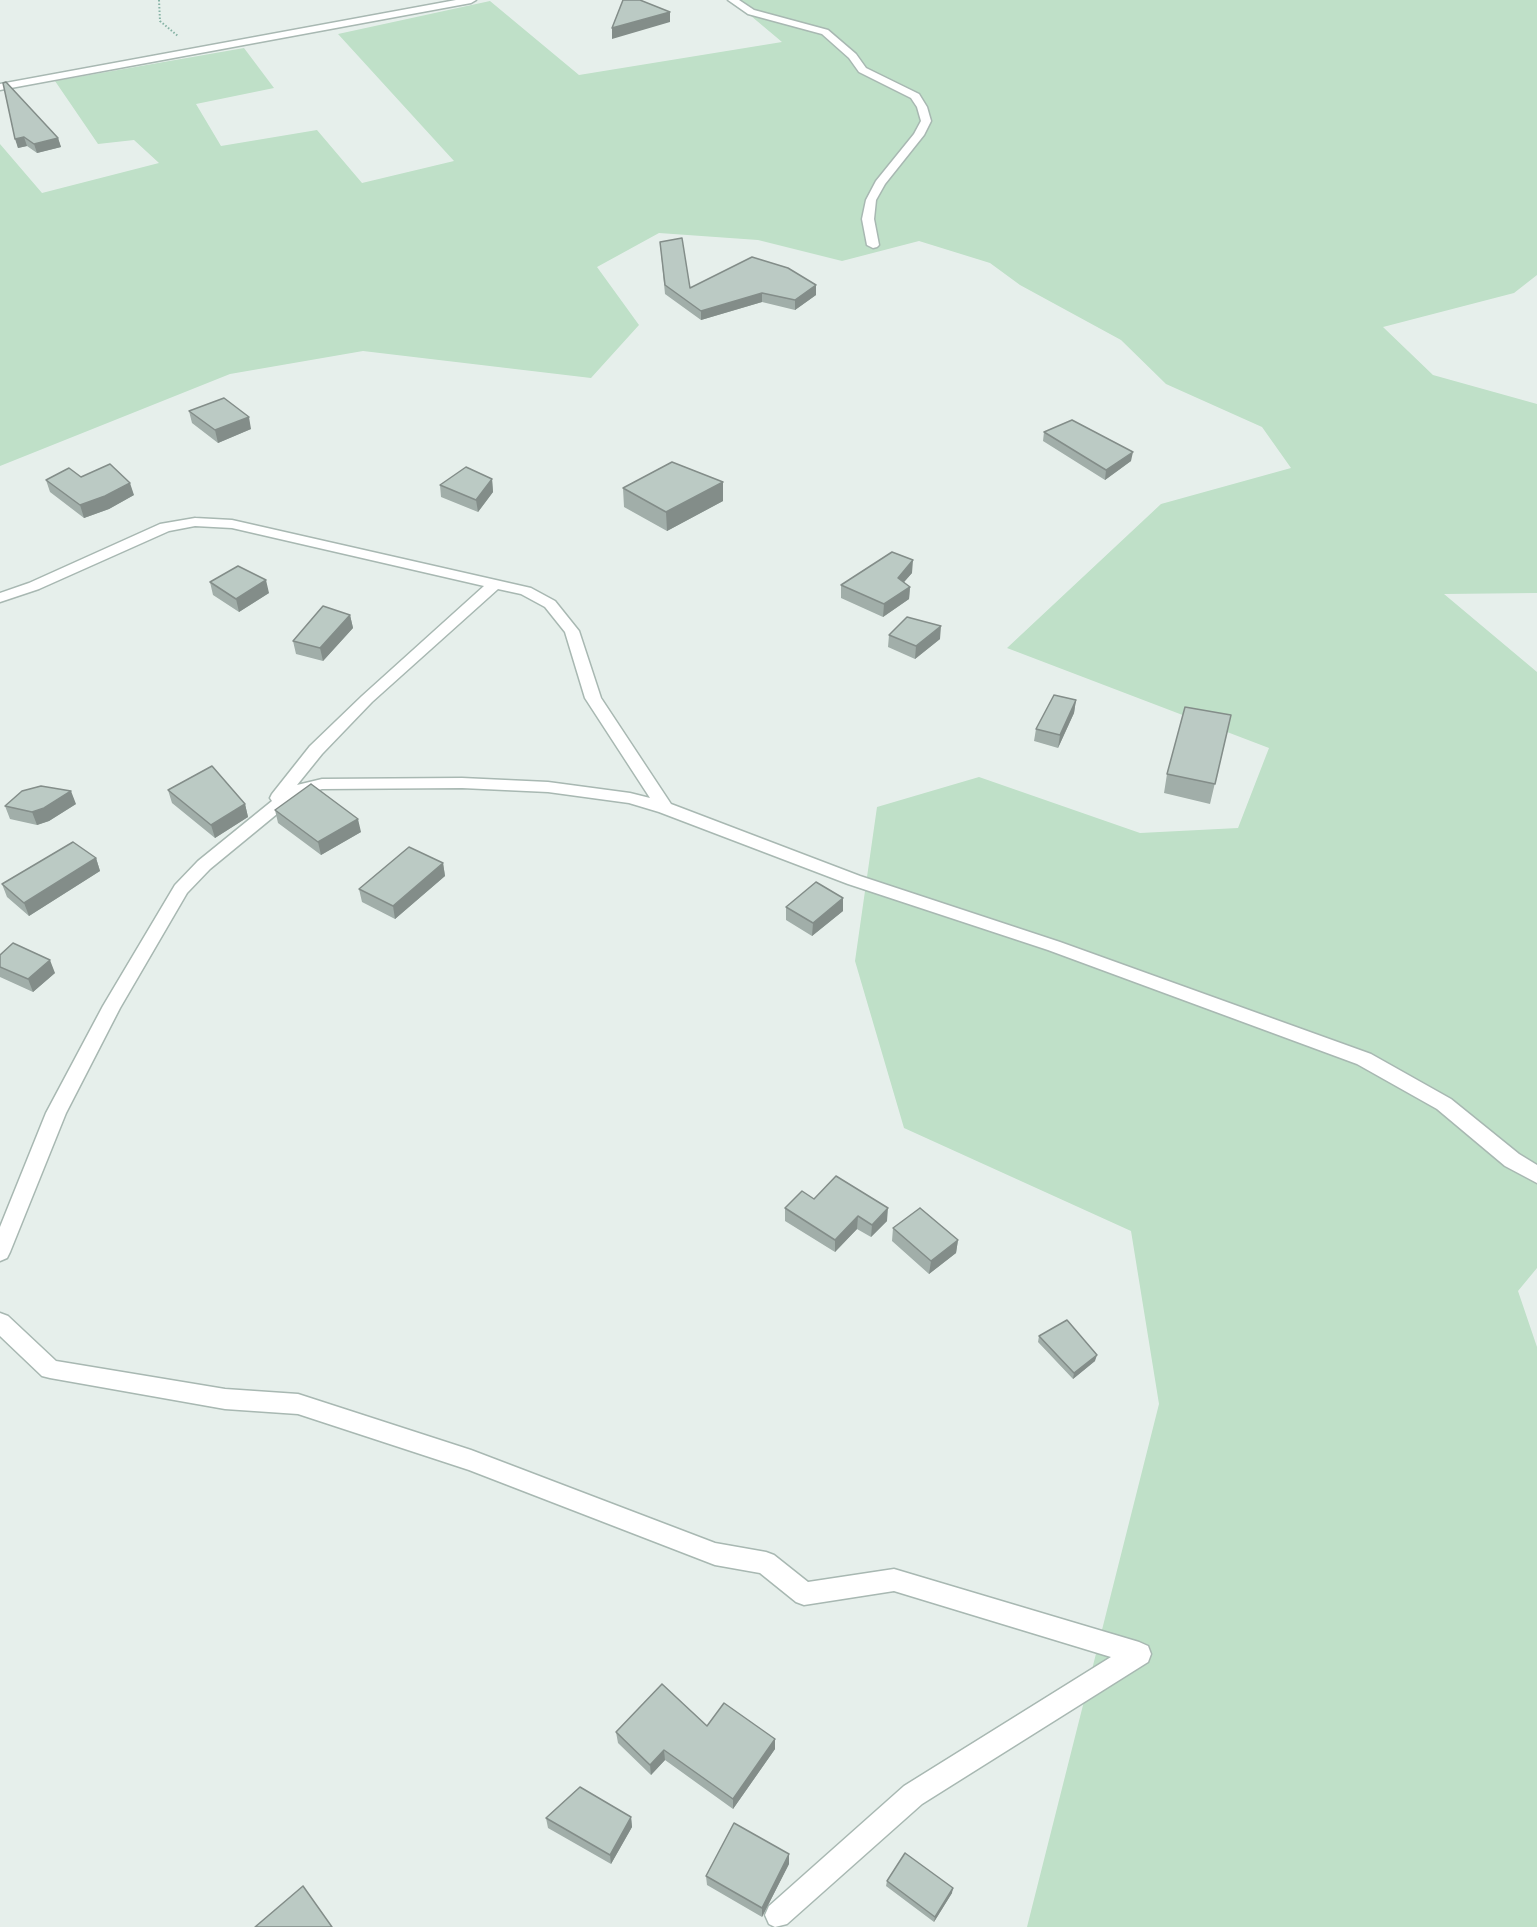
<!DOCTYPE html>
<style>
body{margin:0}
canvas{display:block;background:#e6efeb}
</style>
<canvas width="1537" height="1927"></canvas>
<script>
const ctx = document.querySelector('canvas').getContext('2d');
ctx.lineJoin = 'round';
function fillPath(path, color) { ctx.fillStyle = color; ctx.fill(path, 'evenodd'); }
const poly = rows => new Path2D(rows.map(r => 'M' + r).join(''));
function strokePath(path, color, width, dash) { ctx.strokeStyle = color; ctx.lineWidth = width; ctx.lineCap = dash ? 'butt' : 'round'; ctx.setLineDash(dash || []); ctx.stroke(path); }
fillPath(poly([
 [732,0,1537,0,1537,275,1514,293,1383,327,1433,375,1537,404,1537,593,1444,594,1537,672,1537,1268,1518,1291,1537,1347,1537,1927,1027,1927,1159,1404,1131,1231,904,1128,855,961,877,807,979,777,1140,833,1238,828,1269,748,1007,648,1161,504,1291,468,1262,427,1166,384,1121,340,1020,285,990,263,919,241,842,261,758,240,659,233,597,267,639,325,591,378,363,351,230,374,0,466,0,144,42,193,159,163,134,140,98,144,55,81,244,48,274,88,196,104,221,146,317,130,362,183,454,161,338,34,490,1,579,75,782,42]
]), '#bfe0c8');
const minor = poly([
 [456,0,476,0,471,3,0,90,0,84,456,0],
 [728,0,739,0,754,10,828,30,856,54,866,68,919,94,927,107,931,121,924,135,885,184,876,200,874,219,879,245,877,247,873,248,867,245,862,219,866,200,876,181,914,134,921,121,917,107,911,98,859,72,849,58,822,34,748,14,728,0],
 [195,518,232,520,531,588,555,601,579,631,601,698,671,804,860,876,1060,942,1371,1054,1451,1099,1519,1154,1537,1165,1537,1183,1505,1166,1437,1109,1357,1064,1048,950,848,884,659,812,629,803,548,792,462,788,322,789,305,794,283,809,210,869,187,893,120,1008,66,1113,10,1252,7,1258,0,1261,0,1227,46,1113,103,1006,175,885,198,861,272,801,270,798,272,794,310,746,362,696,484,586,232,528,195,526,169,531,39,589,0,602,0,593,29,583,160,524,195,518],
 [498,589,521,594,545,607,565,632,585,698,650,798,630,793,548,782,462,778,322,779,297,785,322,754,372,702,498,589],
 [0,1313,8,1316,56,1361,225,1389,298,1394,471,1450,715,1543,766,1552,774,1555,808,1582,894,1569,1139,1642,1148,1646,1151,1654,1148,1662,922,1804,787,1924,775,1927,769,1924,765,1915,769,1906,904,1786,1111,1657,894,1591,804,1605,796,1602,760,1573,715,1565,469,1470,298,1414,225,1409,50,1378,42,1376,0,1336,0,1313]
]);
strokePath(minor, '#a8b8b2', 3);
strokePath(poly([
 [159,0,160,21,178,36]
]), '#86b3a5', 2, [1.5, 2]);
fillPath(minor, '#fff');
fillPath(poly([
 [3,83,58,138,61,147,37,153,27,146,18,148],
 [660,242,690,288,816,285,816,295,795,310,762,302,701,320,665,294],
 [189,411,251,429,218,443,192,423],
 [1044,432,1131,461,1105,480,1043,441],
 [81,477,134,495,109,509,84,518,50,492,46,480],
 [492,479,493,492,478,512,441,497,440,485],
 [723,482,723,501,667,531,624,507,623,488],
 [912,573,904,582,910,587,909,599,883,617,841,598,841,585],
 [210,582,269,593,239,612,213,595],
 [350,615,353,628,323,661,296,654,293,641],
 [889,635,940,639,915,659,888,647],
 [1076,700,1074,713,1058,748,1034,741,1036,729],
 [1231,715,1210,804,1164,793,1167,774],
 [168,790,245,804,248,817,215,838,172,803],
 [76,804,49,821,37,825,10,819,5,806],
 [275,810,361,832,321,855,278,823],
 [96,858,100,871,29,916,7,897,2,884],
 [443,863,445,876,395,919,362,902,359,889],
 [786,907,843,911,812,936,786,920],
 [0,955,55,973,33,992,0,977],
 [814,1199,887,1221,871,1237,857,1229,835,1252,785,1221,785,1208],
 [893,1228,958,1240,956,1253,929,1274,892,1241],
 [1039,1336,1095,1361,1073,1379,1038,1342],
 [707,1726,775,1749,733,1809,665,1760,651,1775,618,1743,616,1732],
 [631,1817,632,1827,611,1864,548,1828,546,1818],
 [789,1854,789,1864,762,1917,707,1885,706,1876],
 [887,1881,952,1893,934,1922,886,1886]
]), '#a1aea9');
fillPath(poly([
 [670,12,670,22,612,39,612,28],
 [24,137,27,146,18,148,15,139],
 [58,138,61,147,37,153,34,144],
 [816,285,816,295,795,310,795,300],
 [762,293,762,302,701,320,701,311],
 [249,417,251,429,218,443,215,430],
 [1133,452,1131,461,1105,480,1106,470],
 [492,479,493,492,478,512,476,500],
 [723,482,723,501,667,531,666,512],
 [130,483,134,495,109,509,84,518,80,505],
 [913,560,912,573,897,590,898,578],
 [266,580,269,593,239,612,236,599],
 [910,587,909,599,883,617,884,604],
 [350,615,353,628,323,661,320,648],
 [941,626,940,639,915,659,916,646],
 [1076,700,1074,713,1058,748,1060,735],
 [71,791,76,804,49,821,37,825,32,812],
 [245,804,248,817,215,838,211,825],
 [358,819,361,832,321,855,318,842],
 [96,858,100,871,29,916,24,903],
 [443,863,445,876,395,919,393,906],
 [843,898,843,911,812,936,813,923],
 [50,960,55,973,33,992,28,979],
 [888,1208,887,1221,871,1237,872,1225],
 [858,1216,857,1229,835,1252,835,1240],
 [958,1240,956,1253,929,1274,931,1261],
 [1097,1355,1095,1361,1073,1379,1074,1373],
 [775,1739,775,1749,733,1809,733,1799],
 [664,1750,665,1760,651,1775,650,1765],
 [631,1817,632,1827,611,1864,610,1855],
 [789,1854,789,1864,762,1917,762,1908],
 [953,1888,952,1893,934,1922,935,1917]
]), '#838d89');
const building = poly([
 [623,0,640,0,670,12,612,28,623,0],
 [6,82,58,138,34,144,24,137,15,139,3,83,6,82],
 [682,238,690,288,752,257,788,268,816,285,795,300,762,293,701,311,665,285,660,242,682,238],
 [224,398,249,417,215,430,189,411,224,398],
 [1072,420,1133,452,1106,470,1044,432,1072,420],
 [672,462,723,482,666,512,623,488,672,462],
 [110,464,130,483,105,496,80,505,46,480,69,468,81,477,110,464],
 [466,467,492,479,476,500,440,485,466,467],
 [892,552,913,560,898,578,910,587,884,604,841,585,892,552],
 [238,566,266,580,236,599,210,582,238,566],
 [323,606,350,615,320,648,293,641,323,606],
 [907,617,941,626,916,646,889,635,907,617],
 [1054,695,1076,700,1060,735,1036,729,1054,695],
 [1185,707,1231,715,1215,784,1167,774,1185,707],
 [212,766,245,804,211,825,168,790,212,766],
 [311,784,358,819,318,842,275,810,311,784],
 [41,786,71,791,44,808,32,812,5,806,22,791,41,786],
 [73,842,96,858,24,903,2,884,73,842],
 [409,847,443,863,393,906,359,889,409,847],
 [816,882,843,898,813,923,786,907,816,882],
 [13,943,50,960,28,979,0,967,0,955,13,943],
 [836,1176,888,1208,872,1225,858,1216,835,1240,785,1208,802,1191,814,1199,836,1176],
 [920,1208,958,1240,931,1261,893,1228,920,1208],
 [1067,1320,1097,1355,1074,1373,1039,1336,1067,1320],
 [662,1684,707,1726,724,1703,775,1739,733,1799,664,1750,650,1765,616,1732,662,1684],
 [580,1787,631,1817,610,1855,546,1818,580,1787],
 [734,1823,789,1854,762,1908,706,1876,734,1823],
 [905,1853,953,1888,935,1917,887,1881,905,1853],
 [303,1886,332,1927,255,1927,303,1886]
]);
fillPath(building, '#bbcac4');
strokePath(building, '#838d89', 1.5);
</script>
